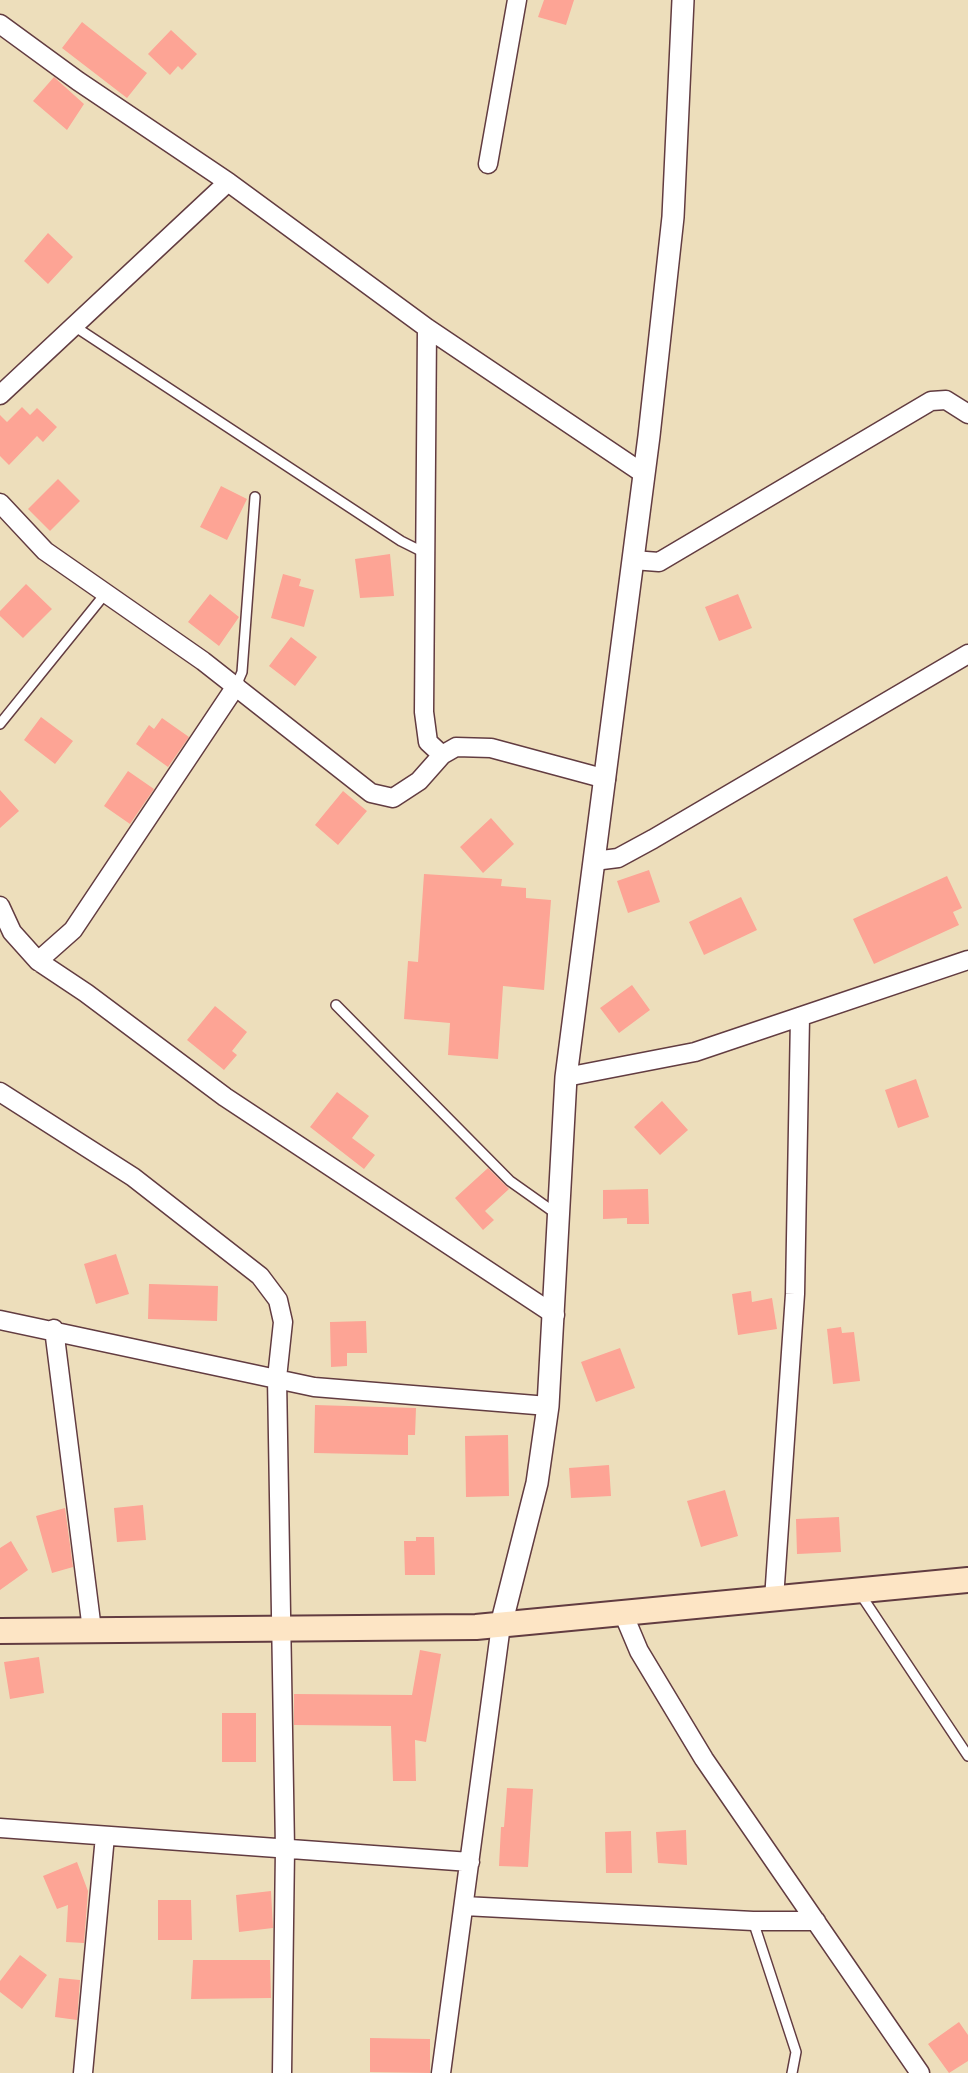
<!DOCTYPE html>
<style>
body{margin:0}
canvas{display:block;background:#eddebb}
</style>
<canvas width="968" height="2073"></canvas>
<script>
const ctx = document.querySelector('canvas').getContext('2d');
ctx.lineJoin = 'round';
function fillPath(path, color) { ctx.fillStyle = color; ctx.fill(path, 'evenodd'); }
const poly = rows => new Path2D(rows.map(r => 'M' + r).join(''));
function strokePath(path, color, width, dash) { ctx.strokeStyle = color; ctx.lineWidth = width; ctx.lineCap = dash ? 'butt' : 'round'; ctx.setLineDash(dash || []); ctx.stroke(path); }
fillPath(poly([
 [544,0,574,0,566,25,538,17],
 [82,22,147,73,127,98,62,48],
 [171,30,197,54,182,70,178,66,170,75,148,54],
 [54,77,84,104,67,130,33,101],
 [48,233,73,257,48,284,24,261],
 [22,407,30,415,37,408,57,427,43,442,37,436,9,465,0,456,0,415,7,422],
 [58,479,80,501,50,531,28,509],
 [221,486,247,499,227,540,200,527],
 [390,554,394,596,360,598,355,559],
 [283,574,301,579,299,586,314,590,304,627,271,618],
 [26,584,52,609,23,638,0,616,0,611],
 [210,594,239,617,219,646,188,622],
 [738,594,752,628,719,641,705,607],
 [291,637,317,657,295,686,269,666],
 [41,717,73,741,55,764,24,740],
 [162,718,189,737,168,767,136,744,149,725,154,729],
 [128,771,154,789,130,824,104,806],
 [0,790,19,811,0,828],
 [343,791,367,811,338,845,315,825],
 [491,818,514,844,483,873,460,847],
 [649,870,660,902,628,913,617,881],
 [424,874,502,879,501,886,526,888,526,898,551,900,544,990,503,986,498,1059,448,1055,450,1023,404,1019,408,961,418,962],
 [947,876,962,908,953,912,959,925,874,964,853,919],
 [741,897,757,930,704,955,689,922],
 [632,985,650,1010,619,1033,600,1008],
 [215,1006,247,1032,232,1051,237,1055,224,1070,187,1040],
 [916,1079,929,1117,898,1128,885,1090],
 [337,1092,369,1116,352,1138,375,1155,364,1169,310,1127],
 [662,1101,688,1130,660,1155,634,1127],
 [488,1168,509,1189,485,1211,494,1220,483,1230,455,1198],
 [648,1189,649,1224,627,1224,627,1218,603,1219,603,1190],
 [116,1254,129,1294,96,1304,84,1264],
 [149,1284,218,1286,217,1321,148,1319],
 [751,1291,752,1302,772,1298,777,1329,738,1335,732,1294],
 [366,1321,367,1353,347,1353,347,1366,331,1367,330,1322],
 [841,1327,842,1333,854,1332,860,1381,833,1384,827,1329],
 [620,1348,635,1388,596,1402,581,1362],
 [315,1405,416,1408,415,1435,408,1435,408,1455,314,1453],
 [508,1435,509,1496,466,1497,465,1436],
 [609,1465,611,1496,571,1498,569,1468],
 [725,1490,738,1536,701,1547,687,1501],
 [143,1505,146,1540,117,1542,114,1508],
 [65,1508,73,1567,52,1573,36,1516],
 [839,1517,841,1552,797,1554,796,1519],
 [416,1537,434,1537,435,1575,405,1575,404,1541,416,1541],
 [11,1541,28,1570,0,1590,0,1548],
 [420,1650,441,1654,426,1742,415,1740,416,1781,393,1781,391,1726,294,1725,294,1694,412,1695],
 [39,1657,44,1693,10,1699,4,1662],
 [222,1713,256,1713,256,1762,222,1762],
 [507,1788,533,1789,528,1867,499,1866,501,1827,504,1827],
 [686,1830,687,1865,658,1863,656,1832],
 [631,1831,632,1873,606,1873,605,1832],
 [77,1862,88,1891,84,1943,66,1942,68,1905,57,1909,43,1876],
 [271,1891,273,1928,239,1932,236,1895],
 [158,1900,191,1900,192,1940,158,1940],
 [20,1955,47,1975,22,2009,0,1992,0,1981],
 [193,1960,270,1960,271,1998,191,1999],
 [59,1978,80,1980,77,2020,55,2017],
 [959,2022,968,2035,968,2061,949,2073,928,2044],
 [370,2038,430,2039,430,2073,370,2072]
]), '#fda495');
const service = poly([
 [74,326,401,541,425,553],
 [236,686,242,672,255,497],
 [0,724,105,594],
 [336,1005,510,1181,558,1215],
 [859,1592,968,1756],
 [753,1921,796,2052,792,2073]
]);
const minor = poly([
 [0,24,78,81,228,182,427,328,644,474],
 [488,164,517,0],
 [427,328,424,712,428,742,442,755],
 [0,395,228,182],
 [0,503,45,551,203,661,371,793,393,798,419,781,442,755,456,747,491,748,606,779],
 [633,560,659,562,931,401,946,400,968,414],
 [594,861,618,858,653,839,968,654],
 [0,906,12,932,38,961,86,993,225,1097,555,1315],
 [38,961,73,930,236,686],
 [566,1077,695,1052,968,960],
 [0,1092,133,1177,260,1276,278,1300,283,1322,277,1378,285,1849,282,2073],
 [0,1320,314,1387,548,1406],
 [54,1329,92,1630],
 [774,1599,795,1294,800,1017],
 [623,1613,639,1651,704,1759,920,2073],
 [0,1828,470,1862],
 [464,1906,753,1921,816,1921],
 [83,2073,105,1836],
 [441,2073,501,1625]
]);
const tertiary = poly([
 [501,1625,537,1483,548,1406,566,1077,649,436,673,217,683,0]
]);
const secondary = poly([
 [0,1631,476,1627,968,1580]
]);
strokePath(service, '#623c41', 12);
strokePath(minor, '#623c41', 21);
strokePath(tertiary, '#623c41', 24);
strokePath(secondary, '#623c41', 28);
strokePath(service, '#fff', 9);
strokePath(minor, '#fff', 18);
strokePath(tertiary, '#fff', 21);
strokePath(secondary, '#fde5c5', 24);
</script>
